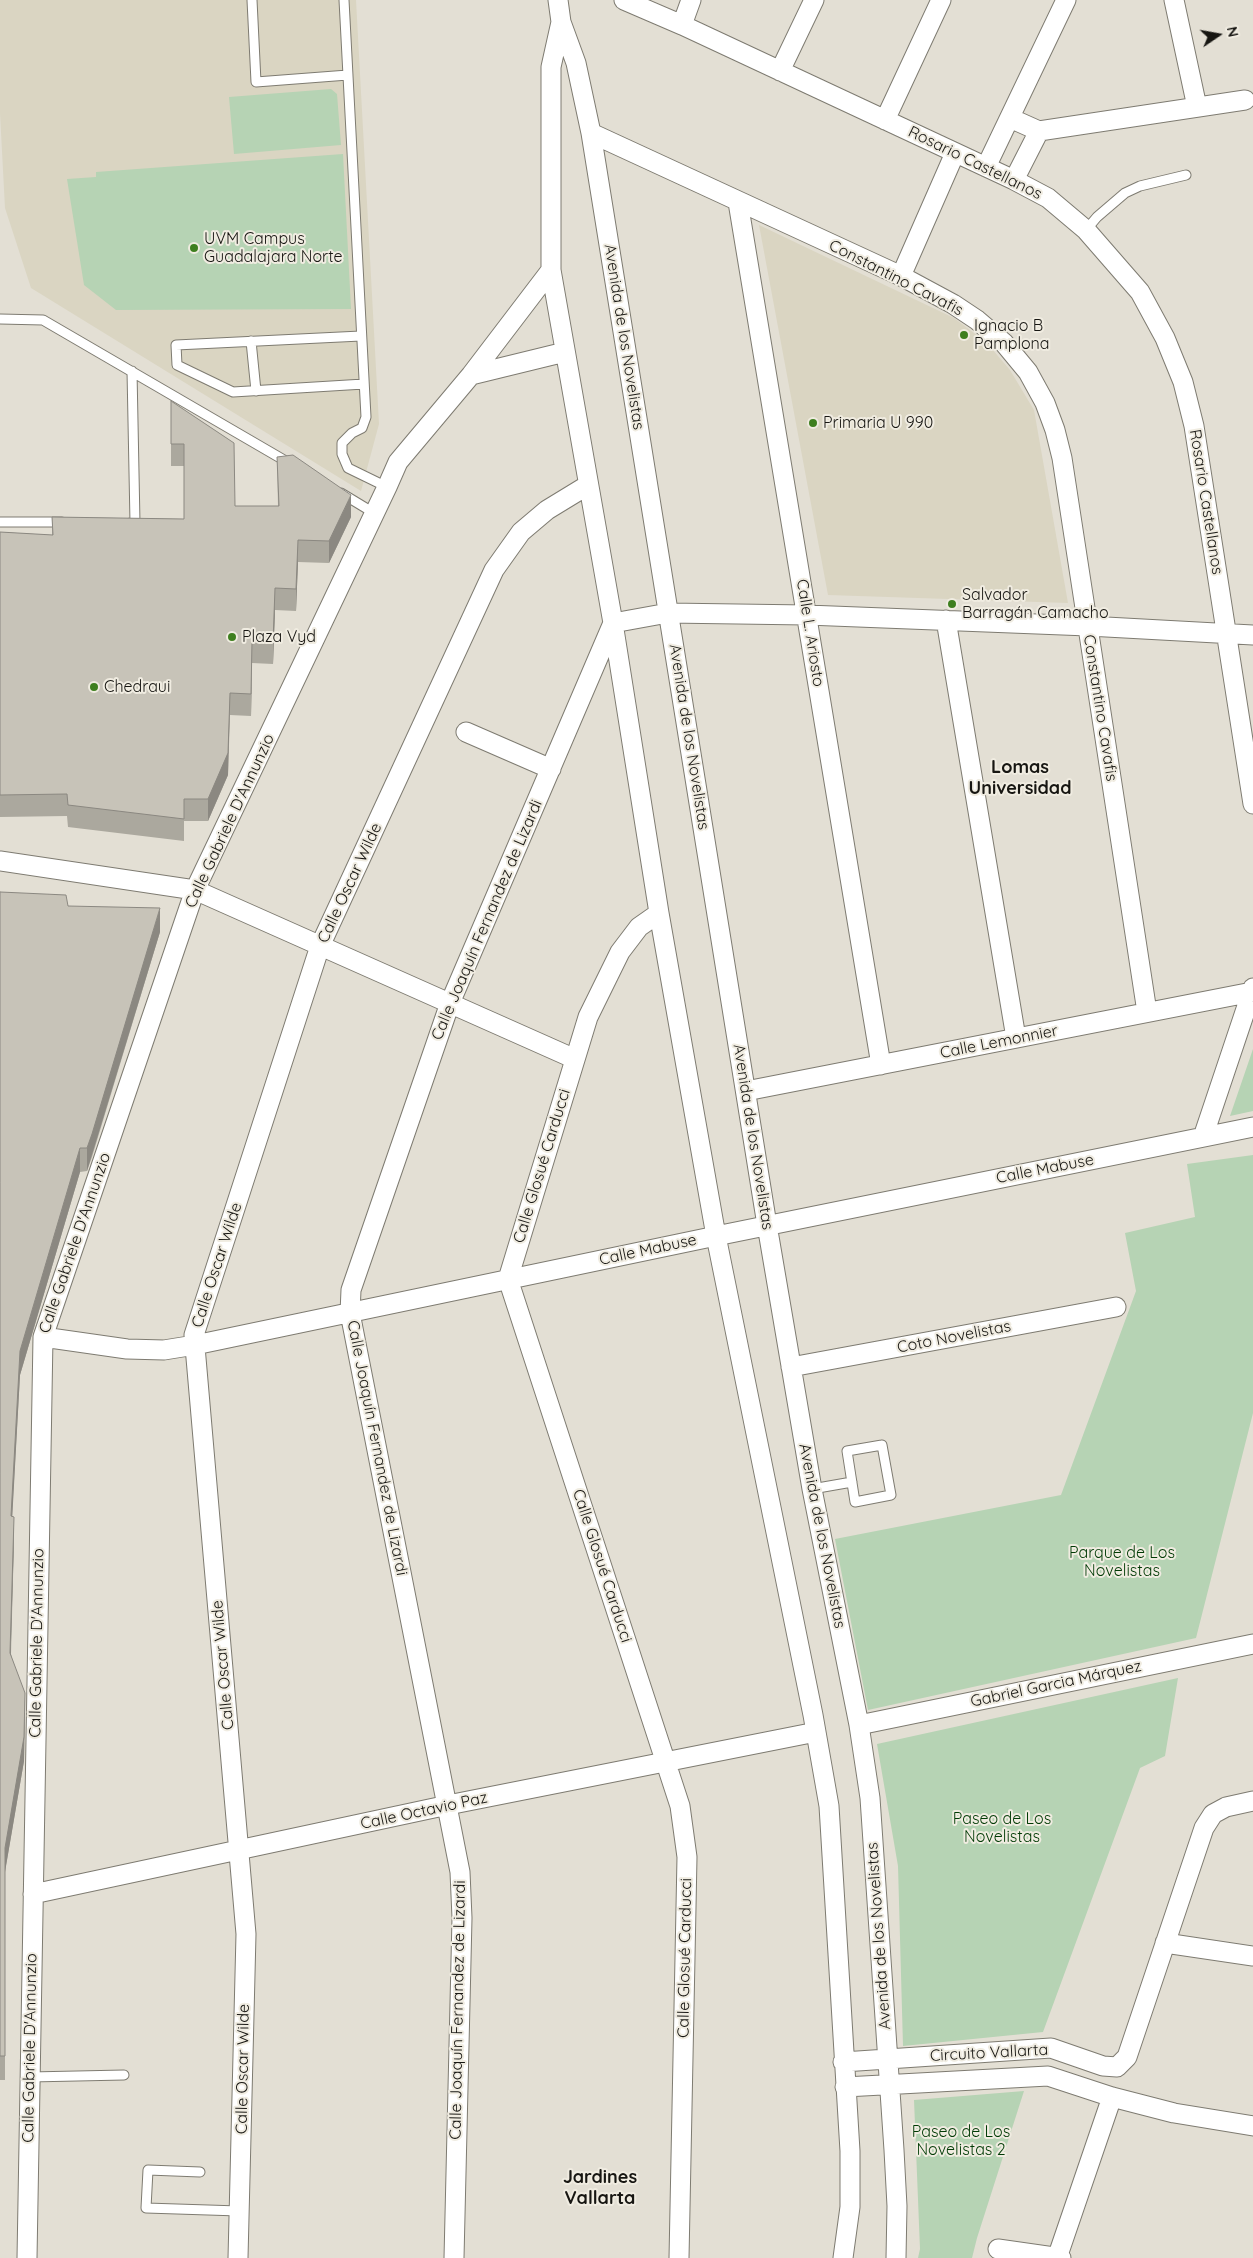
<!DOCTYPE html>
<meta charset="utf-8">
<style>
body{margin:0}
#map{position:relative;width:1253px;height:2258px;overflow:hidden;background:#e3dfd4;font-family:Quicksand,sans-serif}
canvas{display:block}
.north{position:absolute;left:1193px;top:10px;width:50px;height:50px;-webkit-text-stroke:4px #f0ece1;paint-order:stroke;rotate:78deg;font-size:14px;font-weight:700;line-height:20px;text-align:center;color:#171612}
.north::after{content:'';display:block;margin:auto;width:18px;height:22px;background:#171612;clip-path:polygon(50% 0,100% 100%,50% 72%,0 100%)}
</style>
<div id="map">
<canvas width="1253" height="2258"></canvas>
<div class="north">N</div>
</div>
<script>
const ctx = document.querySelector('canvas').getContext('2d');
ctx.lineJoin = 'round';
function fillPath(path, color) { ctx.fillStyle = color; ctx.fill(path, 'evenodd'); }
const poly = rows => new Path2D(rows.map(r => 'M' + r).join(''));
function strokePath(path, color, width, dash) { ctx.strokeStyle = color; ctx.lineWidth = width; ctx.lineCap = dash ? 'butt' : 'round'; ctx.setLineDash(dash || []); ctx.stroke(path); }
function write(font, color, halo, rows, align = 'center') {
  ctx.font = font + ' Quicksand,sans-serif'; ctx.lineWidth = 4; ctx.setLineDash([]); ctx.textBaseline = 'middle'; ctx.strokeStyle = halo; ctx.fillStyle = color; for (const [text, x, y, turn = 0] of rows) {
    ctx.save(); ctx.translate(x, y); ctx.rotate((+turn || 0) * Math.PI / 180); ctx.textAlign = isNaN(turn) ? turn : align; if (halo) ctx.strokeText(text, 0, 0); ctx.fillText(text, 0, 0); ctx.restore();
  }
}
fillPath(poly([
 [0,0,356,0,379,424,361,491,31,288,5,208,0,113],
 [759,225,954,318,986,342,1010,370,1034,410,1068,603,828,595]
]), '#dad5c2');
fillPath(poly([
 [331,89,337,94,341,145,234,154,229,97],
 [343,154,351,309,116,310,84,285,67,179,96,177,96,172],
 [1253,1049,1253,1111,1230,1116],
 [1253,1155,1253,1413,1196,1638,868,1710,835,1539,1061,1495,1136,1291,1125,1233,1195,1217,1187,1164],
 [1178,1678,1165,1756,1140,1768,1043,2032,903,2046,898,1866,877,1744],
 [1024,2091,977,2238,972,2258,918,2258,920,2249,914,2100]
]), '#b6d3b4');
const service = poly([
 [252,0,256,82,348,75],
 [344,0,366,417,362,428,352,433,342,443,342,454,348,468,387,487],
 [1086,230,1097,217,1125,193,1140,186,1186,175],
 [0,319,43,320,289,463],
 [361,336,176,345,177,365,233,392,364,384],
 [251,341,256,391],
 [341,493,374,513],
 [0,522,62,522],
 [130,523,135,523,132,371],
 [882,1445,891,1495,855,1502,847,1451,882,1445],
 [812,1489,852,1482],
 [30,2077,124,2075],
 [200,2172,148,2170,146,2208,239,2211]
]);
const minor = poly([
 [558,0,561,22,576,63,591,133,767,1225,812,1489,859,1725,870,1798,894,2150,897,2206,896,2258],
 [624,0,682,25,1014,180,1048,198,1086,230,1140,292,1165,338,1183,382,1194,426,1253,804],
 [1174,0,1197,107],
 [561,22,551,67,551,270,613,623,659,913,716,1236,813,1715,829,1806,850,2151,850,2207,843,2258],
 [682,25,691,0],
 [780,71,814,0],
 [1010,118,1039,131,1245,100],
 [885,120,941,0],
 [591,133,901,276,953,304,977,320,1004,343,1028,372,1045,403,1055,430,1062,458,1147,1012],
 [986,167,1066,0],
 [1014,180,1039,131],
 [738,202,881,1065],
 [901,276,955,153],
 [471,375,565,352],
 [946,620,1016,1038],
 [466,732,551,769],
 [0,861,195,890,575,1059],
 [659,913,639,927,620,952,588,1017,508,1279,680,1806,687,1857,679,2258],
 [746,1091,1252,992],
 [1203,1137,1253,988],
 [43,1337,127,1349,164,1350,195,1345,716,1236,1253,1127],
 [791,1367,1116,1307],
 [859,1725,1253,1644],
 [33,1894,448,1805,816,1732],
 [1165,1943,1253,1956],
 [843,2062,1051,2048,1103,2066,1117,2067,1127,2057,1204,1828,1213,1814,1226,1807,1253,1801],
 [845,2087,1048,2076,1112,2097,1174,2113,1253,2126],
 [998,2249,1061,2258],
 [27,2258,43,1337,195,890,387,487,398,462,471,375,551,270],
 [238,2258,246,1934,194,1335,320,946,494,570,521,532,547,510,588,485],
 [454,2258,462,1918,460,1872,350,1313,351,1290,450,1003,613,623,668,613,807,615,1088,626,1253,635],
 [1057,2258,1112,2097]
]);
strokePath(service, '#7e7b71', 11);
strokePath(minor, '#7e7b71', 21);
strokePath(service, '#fff', 9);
strokePath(minor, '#fff', 19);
fillPath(poly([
 [171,401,235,506,278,506,277,457,351,517,329,563,298,562,296,611,275,610,273,664,252,663,251,716,230,715,228,775,208,821,184,821,184,841,68,827,67,816,0,817,0,532,52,535,52,517,184,519,184,466,171,466],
 [0,892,68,906,160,932,92,1157,87,1171,80,1172,20,1375,12,1516,14,1540,11,1654,25,1716,24,1761,5,1871,5,2080,0,2080]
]), '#aba89e');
fillPath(poly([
 [351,495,351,517,329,563,329,541],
 [298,540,298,562,296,611,296,589],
 [275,588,275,610,273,664,273,642],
 [252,641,252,663,251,716,251,694],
 [230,693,228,775,208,821,208,799],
 [160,908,160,932,87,1171,87,1148],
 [80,1148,80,1172,20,1375,11,1540,11,1516,20,1351],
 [14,1517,14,1540,10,1676,10,1653],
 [25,1693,24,1761,5,1872,5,1848]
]), '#8b8881');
const building = poly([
 [171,401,234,443,235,506,279,506,277,457,293,455,351,495,329,541,298,540,296,589,275,588,273,642,252,641,251,694,230,693,228,753,208,799,184,799,184,819,68,805,67,794,0,795,0,532,53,535,52,517,184,519,184,444,171,444,171,401],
 [0,892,66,895,68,906,160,908,92,1134,87,1148,80,1148,20,1351,11,1516,14,1517,10,1653,25,1693,24,1737,5,1848,5,2056,0,2056,0,892]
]);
fillPath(building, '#c7c3b8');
strokePath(building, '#8b8881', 1);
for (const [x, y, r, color] of [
 [194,248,5,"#3e7f1f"],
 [964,335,5,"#3e7f1f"],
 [813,423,5,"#3e7f1f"],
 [952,604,5,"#3e7f1f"],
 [232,637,5,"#3e7f1f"],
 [94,687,5,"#3e7f1f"]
]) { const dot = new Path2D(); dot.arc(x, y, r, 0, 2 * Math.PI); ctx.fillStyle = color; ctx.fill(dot); strokePath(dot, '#f0ece1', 2); }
write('16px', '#171612', '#f0ece1', [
 ["Rosario Castellanos",975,163,26],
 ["Constantino Cavafis",896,278,27],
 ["Avenida de los Novelistas",624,337,81],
 ["Rosario Castellanos",1206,502,81],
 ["Calle L. Ariosto",810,633,81],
 ["Constantino Cavafis",1100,708,81],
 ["Avenida de los Novelistas",689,737,81],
 ["Calle Gabriele D'Annunzio",230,821,-65],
 ["Calle Oscar Wilde",350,883,-65],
 ["Calle Joaquín Fernandez de Lizardi",487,920,-67],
 ["Calle Lemonnier",999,1042,-11],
 ["Avenida de los Novelistas",753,1137,81],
 ["Calle Glosué Carducci",542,1166,-73],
 ["Calle Mabuse",1045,1169,-11],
 ["Calle Gabriele D'Annunzio",75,1243,-71],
 ["Calle Mabuse",648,1250,-12],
 ["Calle Oscar Wilde",217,1265,-72],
 ["Coto Novelistas",954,1337,-11],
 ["Calle Joaquín Fernandez de Lizardi",377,1448,79],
 ["Avenida de los Novelistas",822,1536,79],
 ["Calle Glosué Carducci",602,1566,72],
 ["Calle Gabriele D'Annunzio",37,1643,-89],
 ["Calle Oscar Wilde",223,1665,-95],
 ["Gabriel Garcia Márquez",1056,1684,-12],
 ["Calle Octavio Paz",424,1811,-12],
 ["Avenida de los Novelistas",879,1936,-94],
 ["Calle Glosué Carducci",685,1958,-89],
 ["Calle Joaquín Fernandez de Lizardi",458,2010,-89],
 ["Calle Gabriele D'Annunzio",30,2048,-89],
 ["Circuito Vallarta",989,2053,-3],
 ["Calle Oscar Wilde",243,2069,-89]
]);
write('16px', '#171612', '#f0ece1', [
 ["UVM Campus",204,239],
 ["Guadalajara Norte",204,257],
 ["Ignacio B",974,326],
 ["Pamplona",974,344],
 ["Primaria U 990",823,423],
 ["Salvador",962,595],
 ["Barragán Camacho",962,613],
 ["Plaza Vyd",242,637],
 ["Chedraui",104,687]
], 'left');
write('16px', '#013b05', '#f0ece1', [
 ["Parque de Los",1122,1553],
 ["Novelistas",1122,1571],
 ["Paseo de Los",1002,1819],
 ["Novelistas",1002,1837],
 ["Paseo de Los",961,2132],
 ["Novelistas 2",961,2150]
]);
write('bold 18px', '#171612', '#f0ece1', [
 ["Lomas",1020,768],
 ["Universidad",1020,789],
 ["Jardines",600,2178],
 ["Vallarta",600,2199]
]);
</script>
